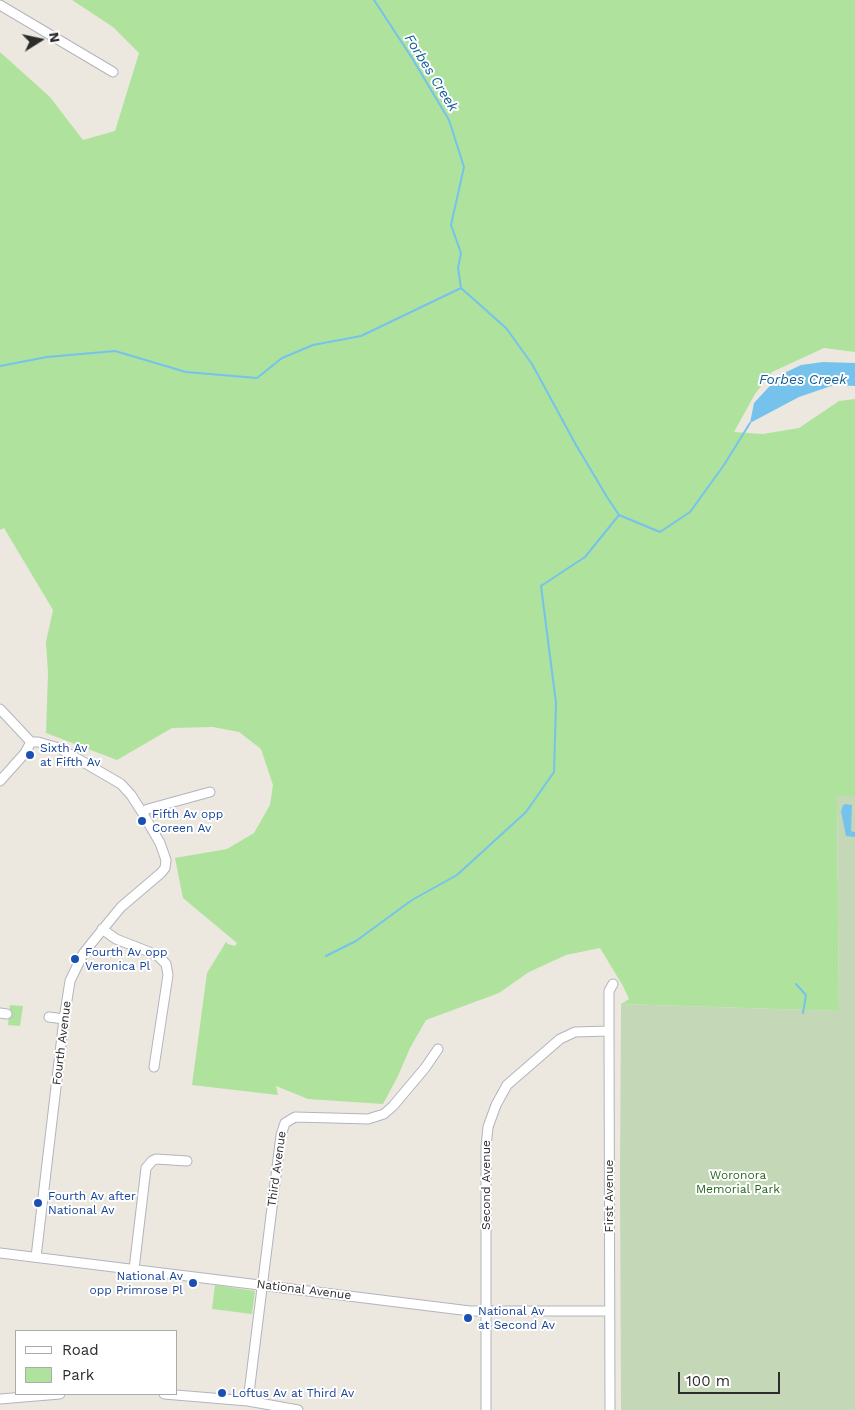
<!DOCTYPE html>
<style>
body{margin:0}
#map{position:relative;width:855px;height:1410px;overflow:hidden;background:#ede8df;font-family:"Work Sans",sans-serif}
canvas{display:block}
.legend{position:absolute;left:15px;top:1330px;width:162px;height:65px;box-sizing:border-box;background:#fff;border:1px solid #ababab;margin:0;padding:6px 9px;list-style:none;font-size:15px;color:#2c2c2c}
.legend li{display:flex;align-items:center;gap:10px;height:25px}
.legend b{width:25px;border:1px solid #ababab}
.north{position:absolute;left:15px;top:15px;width:50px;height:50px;-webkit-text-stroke:4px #fff;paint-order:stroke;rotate:80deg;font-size:14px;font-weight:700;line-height:20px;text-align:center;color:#2c2c2c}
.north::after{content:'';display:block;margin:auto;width:18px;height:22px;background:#2c2c2c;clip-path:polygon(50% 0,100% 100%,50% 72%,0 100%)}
.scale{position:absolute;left:678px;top:1372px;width:102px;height:22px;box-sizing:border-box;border:2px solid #2c2c2c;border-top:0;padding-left:6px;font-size:15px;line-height:18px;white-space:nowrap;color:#2c2c2c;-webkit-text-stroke:4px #fff;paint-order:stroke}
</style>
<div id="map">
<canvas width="855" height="1410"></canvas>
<ul class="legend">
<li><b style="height:6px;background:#fff"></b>Road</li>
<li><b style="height:14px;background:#afe29d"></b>Park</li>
</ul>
<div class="north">N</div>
<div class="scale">100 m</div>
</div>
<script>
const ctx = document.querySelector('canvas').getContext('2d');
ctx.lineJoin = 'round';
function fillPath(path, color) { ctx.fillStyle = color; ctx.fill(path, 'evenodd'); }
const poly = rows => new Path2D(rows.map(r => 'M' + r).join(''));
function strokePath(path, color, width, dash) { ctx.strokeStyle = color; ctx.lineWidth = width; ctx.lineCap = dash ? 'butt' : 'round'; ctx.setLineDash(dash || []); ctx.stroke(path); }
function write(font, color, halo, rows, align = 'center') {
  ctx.font = font + ' "Work Sans",sans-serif'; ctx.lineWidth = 4; ctx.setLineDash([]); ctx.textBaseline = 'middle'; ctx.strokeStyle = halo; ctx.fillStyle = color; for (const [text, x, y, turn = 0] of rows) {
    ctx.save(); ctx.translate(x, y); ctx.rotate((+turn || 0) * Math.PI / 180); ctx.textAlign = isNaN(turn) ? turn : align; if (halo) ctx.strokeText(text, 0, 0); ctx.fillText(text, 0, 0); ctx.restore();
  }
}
fillPath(poly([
 [72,0,855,0,855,352,824,348,772,372,755,394,734,432,763,434,799,428,839,401,855,399,855,796,837,796,839,1011,621,1004,629,999,623,986,600,948,566,955,529,972,499,993,426,1020,410,1048,398,1076,383,1104,308,1099,276,1086,278,1095,192,1085,207,973,226,942,228,944,235,946,237,943,183,898,175,858,227,849,254,833,270,805,273,785,261,749,239,732,213,727,172,728,117,760,46,733,48,673,46,642,53,610,4,528,0,530,0,52,50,97,83,140,115,131,139,53,113,27],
 [10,1005,23,1006,20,1026,8,1025],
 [215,1285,255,1291,252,1314,212,1309]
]), '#afe29d');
fillPath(poly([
 [837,796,855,796,855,1410,621,1410,620,1175,621,1004,839,1011]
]), '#c4d7b7');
fillPath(poly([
 [823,362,855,363,855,386,834,385,799,397,750,423,754,403,780,375,801,365],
 [846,804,852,805,851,831,855,832,855,837,846,836,841,811,843,805]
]), '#75c3ec');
strokePath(poly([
 [374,0,412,58,449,120,464,167,451,225,461,253,458,268,461,288,506,328,532,364,576,445,607,497,619,515,660,532,690,512,724,465,750,423],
 [0,366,47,357,115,351,186,372,257,378,282,358,313,345,361,336,461,288],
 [326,956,356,941,412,900,457,875,526,812,554,772,556,703,541,586,585,557,619,515],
 [796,984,806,995,803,1013]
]), '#75c3ec', 2);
const minor = poly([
 [0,5,113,72],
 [0,709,31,742],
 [31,742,38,742,59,748,121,784,131,795,142,812,160,843,166,860,165,868,161,873,121,907,94,940,83,954,70,981,64,1019,36,1257],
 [0,781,25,753,31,742],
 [142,812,148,809,210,792],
 [102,929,116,939,157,955,166,964,168,975,154,1067],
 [0,1013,7,1014],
 [49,1017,64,1019],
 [0,1253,470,1311,609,1311],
 [134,1269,146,1168,152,1161,156,1159,187,1161],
 [164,1394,248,1401,298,1410],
 [0,1399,60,1394],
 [248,1401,281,1135,285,1123,295,1117,368,1119,384,1114,393,1106,425,1068,438,1049],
 [486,1410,486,1147,488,1127,496,1105,507,1085,560,1039,575,1032,609,1031],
 [610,1410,609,1031,609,991,613,984]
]);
strokePath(minor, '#b2b4bf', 11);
strokePath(minor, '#fff', 9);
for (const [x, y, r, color] of [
 [30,755,5,"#1a4fb4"],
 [142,821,5,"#1a4fb4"],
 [75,959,5,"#1a4fb4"],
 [38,1203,5,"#1a4fb4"],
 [193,1283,5,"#1a4fb4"],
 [468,1318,5,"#1a4fb4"],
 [222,1393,5,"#1a4fb4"]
]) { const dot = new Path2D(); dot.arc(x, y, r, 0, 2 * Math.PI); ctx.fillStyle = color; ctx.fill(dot); strokePath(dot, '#fff', 2); }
write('12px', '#164399', '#fff', [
 ["Sixth Av",40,748],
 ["at Fifth Av",40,762],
 ["Fifth Av opp",152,814],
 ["Coreen Av",152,828],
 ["Fourth Av opp",85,952],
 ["Veronica Pl",85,966],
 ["Fourth Av after",48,1196],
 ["National Av",48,1210],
 ["National Av",183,1276,"right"],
 ["opp Primrose Pl",183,1290,"right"],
 ["National Av",478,1311],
 ["at Second Av",478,1325],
 ["Loftus Av at Third Av",232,1393]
], 'left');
write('12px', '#2c2c2c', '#fff', [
 ["Fourth Avenue",62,1043,-83],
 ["Third Avenue",277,1169,-82],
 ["Second Avenue",486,1185,-90],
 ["First Avenue",609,1196,-90],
 ["National Avenue",304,1290,7]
]);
write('12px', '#26691c', '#fff', [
 ["Woronora",738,1175],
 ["Memorial Park",738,1189]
]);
write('italic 14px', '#11619c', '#fff', [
 ["Forbes Creek",431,73,58],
 ["Forbes Creek",803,380]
]);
</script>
